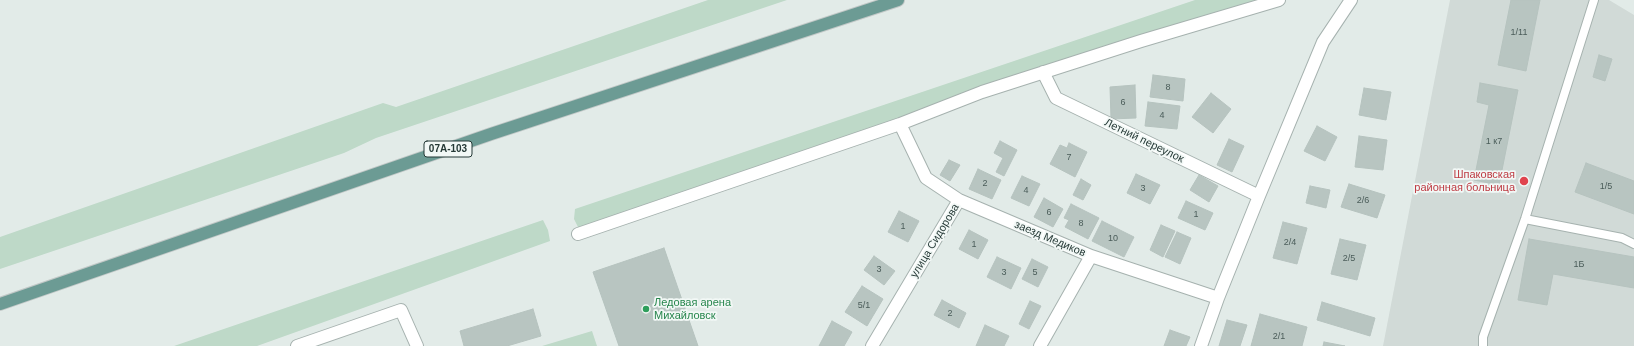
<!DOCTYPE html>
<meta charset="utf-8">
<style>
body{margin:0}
canvas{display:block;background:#e2ebe8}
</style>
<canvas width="1634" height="346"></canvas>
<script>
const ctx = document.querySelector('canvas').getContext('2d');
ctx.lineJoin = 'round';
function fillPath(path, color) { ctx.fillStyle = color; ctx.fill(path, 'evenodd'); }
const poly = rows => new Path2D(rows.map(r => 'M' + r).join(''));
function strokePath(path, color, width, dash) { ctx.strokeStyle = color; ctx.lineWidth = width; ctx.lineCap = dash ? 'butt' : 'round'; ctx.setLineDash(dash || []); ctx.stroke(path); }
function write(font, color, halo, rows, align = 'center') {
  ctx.font = font + ' Arial,sans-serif'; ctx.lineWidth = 3.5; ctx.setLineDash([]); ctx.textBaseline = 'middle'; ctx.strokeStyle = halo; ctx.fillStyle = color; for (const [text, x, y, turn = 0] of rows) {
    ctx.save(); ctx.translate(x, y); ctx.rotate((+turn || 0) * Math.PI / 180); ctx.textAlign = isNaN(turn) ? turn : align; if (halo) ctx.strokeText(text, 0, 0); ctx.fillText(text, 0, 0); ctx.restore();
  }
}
fillPath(poly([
 [1450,0,1609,0,1634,15,1634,346,1383,346]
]), '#d1dad7');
fillPath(poly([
 [708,0,787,0,376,138,344,153,0,269,0,237,383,103,396,107],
 [1195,0,1263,0,897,121,579,229,574,219,575,209],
 [543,220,548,230,550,241,257,346,174,346],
 [592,331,597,346,542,346]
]), '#bed9c8');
const building = poly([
 [1511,0,1540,0,1526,71,1498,65,1511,0],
 [1599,55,1612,59,1605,81,1593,77,1599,55],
 [1153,75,1185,79,1183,101,1150,97,1153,75],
 [1480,83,1518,90,1499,185,1474,180,1489,105,1477,102,1480,83],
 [1135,85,1136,118,1111,119,1110,87,1135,85],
 [1364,88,1391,92,1386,120,1359,115,1364,88],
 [1211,93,1231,109,1213,133,1192,117,1211,93],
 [1148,102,1180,106,1177,129,1145,126,1148,102],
 [1317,126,1337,137,1325,161,1304,151,1317,126],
 [1359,136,1387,140,1383,170,1355,167,1359,136],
 [1229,139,1244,146,1232,172,1217,165,1229,139],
 [1000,141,1017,150,1004,176,996,172,1003,158,994,153,1000,141],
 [1069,143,1087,152,1075,177,1050,164,1060,145,1067,148,1069,143],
 [949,160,960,165,950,181,940,175,949,160],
 [1586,163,1634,181,1634,214,1575,192,1586,163],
 [978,169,1001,180,992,199,969,189,978,169],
 [1136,174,1160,185,1150,204,1127,193,1136,174],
 [1199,175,1218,186,1209,202,1190,190,1199,175],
 [1022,176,1040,184,1029,206,1011,198,1022,176],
 [1081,179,1091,185,1083,200,1073,195,1081,179],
 [1349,184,1385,195,1377,218,1341,207,1349,184],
 [1310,186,1330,190,1326,208,1306,203,1310,186],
 [1044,198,1063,209,1053,227,1034,217,1044,198],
 [1186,201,1213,213,1205,230,1178,218,1186,201],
 [1071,204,1099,218,1088,239,1065,227,1069,220,1064,218,1071,204],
 [899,211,919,221,908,242,888,232,899,211],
 [1102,221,1134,237,1124,257,1092,241,1102,221],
 [1283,222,1307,228,1297,264,1273,258,1283,222],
 [1161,225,1175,231,1163,257,1150,250,1161,225],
 [969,230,988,240,978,259,959,249,969,230],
 [1177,232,1191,238,1180,264,1165,257,1177,232],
 [1340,239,1366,245,1357,280,1331,274,1340,239],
 [1529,239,1634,257,1634,288,1553,274,1547,305,1518,300,1529,239],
 [664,248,698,346,619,346,593,272,664,248],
 [874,256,895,271,884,285,864,270,874,256],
 [997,257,1021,268,1011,289,987,277,997,257],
 [1032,259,1048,267,1038,287,1022,279,1032,259],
 [862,286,883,299,867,326,845,312,862,286],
 [942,300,966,313,959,328,934,315,942,300],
 [1030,301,1041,306,1029,329,1019,324,1030,301],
 [1322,302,1375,318,1370,336,1317,320,1322,302],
 [533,309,541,336,507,346,464,346,460,331,533,309],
 [1260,314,1307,327,1302,346,1251,346,1260,314],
 [1227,320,1247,325,1240,346,1219,346,1227,320],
 [832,321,852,332,844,346,819,346,832,321],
 [985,325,1009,336,1004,346,976,346,985,325],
 [1170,330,1190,337,1186,346,1164,346,1170,330],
 [1324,342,1345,346,1323,346,1324,342]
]);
fillPath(building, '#b8c5c1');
strokePath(building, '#b6c3bf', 1);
const lane = poly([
 [1525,219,1622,238,1634,244],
 [1483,346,1483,337,1525,219,1594,0]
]);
const street = poly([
 [1043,72,1056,98,1259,196],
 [959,200,1091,256,1040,346],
 [578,234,900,124,982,92,1141,41,1279,0],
 [1091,256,1218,298],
 [297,346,401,310,417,346],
 [872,346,959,200,926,178,900,124],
 [1201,346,1218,298,1259,196,1323,42,1351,0]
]);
const primary = poly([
 [0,304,491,134,898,0]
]);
strokePath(lane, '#a6b2af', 10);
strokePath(street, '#a6b2af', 14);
strokePath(primary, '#c2c8c7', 14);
strokePath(lane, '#fff', 8);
strokePath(street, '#fff', 12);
strokePath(primary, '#6c9b94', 12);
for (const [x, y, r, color] of [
 [1524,181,5,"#e0444e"],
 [646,309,4,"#2e9e5b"]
]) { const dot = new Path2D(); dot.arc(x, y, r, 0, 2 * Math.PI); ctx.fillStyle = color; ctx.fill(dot); strokePath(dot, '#f2f8f6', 1.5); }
write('9px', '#4a5c59', null, [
 ["1/11",1519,33],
 ["8",1168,88],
 ["6",1123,103],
 ["4",1162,116],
 ["1 к7",1494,142],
 ["7",1069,158],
 ["2",985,184],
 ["1/5",1606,187],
 ["3",1143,189],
 ["4",1026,191],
 ["2/6",1363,201],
 ["6",1049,213],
 ["1",1196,215],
 ["8",1081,224],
 ["1",903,227],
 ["10",1113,239],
 ["2/4",1290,243],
 ["1",974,245],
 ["2/5",1349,259],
 ["1Б",1579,265],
 ["3",879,270],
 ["3",1004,273],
 ["5",1035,273],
 ["5/1",864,306],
 ["2",950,314],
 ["2/1",1279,337]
]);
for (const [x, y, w] of [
 [448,149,48]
]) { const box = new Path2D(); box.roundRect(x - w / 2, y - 8, w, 16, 3); ctx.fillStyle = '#f2f8f6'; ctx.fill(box); strokePath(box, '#253936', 1); }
write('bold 10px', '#253936', null, [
 ["07А-103",448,149]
]);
write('11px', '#253936', '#f2f8f6', [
 ["Летний переулок",1144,141,26],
 ["заезд Медиков",1050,239,23],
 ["улица Сидорова",935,241,-59]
]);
write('11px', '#be3a42', '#f2f8f6', [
 ["Шпаковская",1515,175],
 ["районная больница",1515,188]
], 'right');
write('11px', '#27864d', '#f2f8f6', [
 ["Ледовая арена",654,303],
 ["Михайловск",654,316]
], 'left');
</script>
